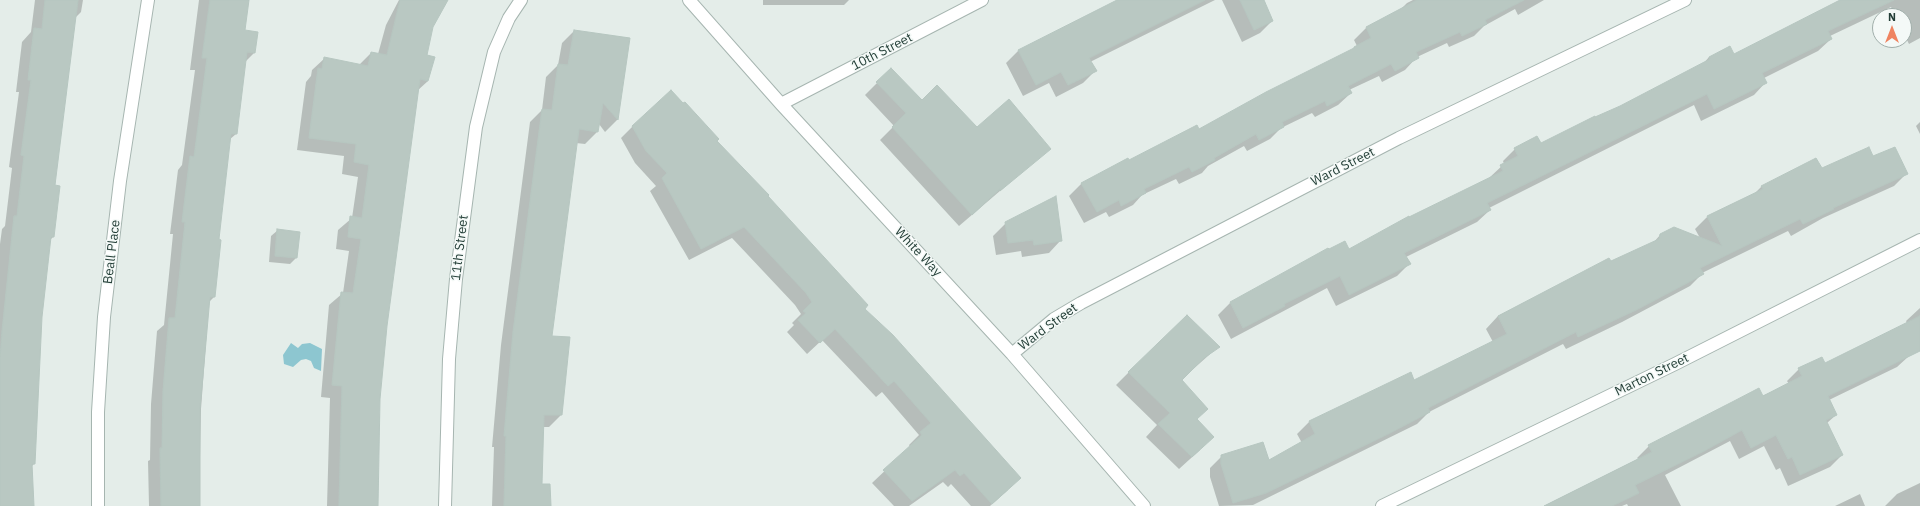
<!DOCTYPE html>
<style>
body{margin:0}
#map{position:relative;width:1920px;height:506px;overflow:hidden;background:#e4ede9;font-family:"IBM Plex Sans",sans-serif}
canvas{display:block}
.north{position:absolute;left:1872px;top:8px;width:40px;height:40px;box-sizing:border-box;background:#f4f9f7;border:1px solid #a0aeaa;border-radius:50%;rotate:0deg;font-size:11px;font-weight:700;line-height:16px;text-align:center;color:#233e37}
.north::after{content:'';display:block;margin:auto;width:14px;height:18px;background:#ef8360;clip-path:polygon(50% 0,100% 100%,50% 72%,0 100%)}
</style>
<div id="map">
<canvas width="1920" height="506"></canvas>
<div class="north">N</div>
</div>
<script>
const ctx = document.querySelector('canvas').getContext('2d');
ctx.lineJoin = 'round';
function fillPath(path, color) { ctx.fillStyle = color; ctx.fill(path, 'evenodd'); }
const poly = rows => new Path2D(rows.map(r => 'M' + r).join(''));
function strokePath(path, color, width, dash) { ctx.strokeStyle = color; ctx.lineWidth = width; ctx.lineCap = dash ? 'butt' : 'round'; ctx.setLineDash(dash || []); ctx.stroke(path); }
function write(font, color, halo, rows, align = 'center') {
  ctx.font = font + ' "IBM Plex Sans",sans-serif'; ctx.lineWidth = 3; ctx.setLineDash([]); ctx.textBaseline = 'middle'; ctx.strokeStyle = halo; ctx.fillStyle = color; for (const [text, x, y, turn = 0] of rows) {
    ctx.save(); ctx.translate(x, y); ctx.rotate((+turn || 0) * Math.PI / 180); ctx.textAlign = isNaN(turn) ? turn : align; if (halo) ctx.strokeText(text, 0, 0); ctx.fillText(text, 0, 0); ctx.restore();
  }
}
fillPath(poly([
 [291,343,298,348,302,344,310,343,322,349,321,371,314,368,311,361,306,359,301,360,293,367,284,364,283,355]
]), '#8dc6d0');
fillPath(poly([
 [35,0,83,0,81,12,75,18,54,186,53,237,49,241,41,317,34,464,32,466,33,506,0,506,0,244,2,229,5,226,12,168,9,167,19,92,16,92,22,42,31,32],
 [199,0,248,0,244,31,255,52,245,62,236,134,229,140,218,240,214,297,209,302,201,409,199,506,149,506,148,461,150,460,151,404,157,331,164,325,173,234,170,234,178,170,182,165,195,70,190,70],
 [399,0,447,0,432,27,425,56,428,81,417,91,386,326,379,398,377,506,327,506,330,398,321,397,329,305,343,293,349,251,336,249,338,230,352,218,358,177,342,174,344,156,297,150,306,82,311,76,312,70,325,58,359,65,371,53,378,54,386,25],
 [763,0,849,0,844,5,763,5],
 [1119,0,1215,0,1090,62,1095,71,1083,83,1056,97,1049,83,1023,96,1006,63,1018,51],
 [1222,0,1263,0,1272,21,1260,33,1242,42],
 [1413,0,1544,0,1518,15,1515,9,1484,26,1474,36,1449,47,1447,43,1417,57,1405,70,1382,82,1379,76,1349,90,1351,93,1338,105,1315,117,1312,113,1281,128,1270,139,1247,151,1244,146,1208,166,1202,173,1179,184,1176,179,1142,195,1133,205,1109,217,1106,212,1084,223,1069,196,1082,183,1198,130,1350,51,1357,46,1354,40,1366,28,1399,11,1407,3],
 [1841,0,1920,0,1920,38,1909,44,1904,34,1904,16,1895,16,1891,7,1830,36,1831,39,1818,51,1764,78,1766,82,1754,95,1701,121,1694,105,1489,208,1490,210,1477,222,1406,257,1409,264,1397,276,1336,306,1327,288,1231,339,1218,315,1230,303,1328,249,1349,250,1489,178,1504,164,1503,161,1515,149,1540,145,1620,107,1703,64,1709,57,1734,56],
 [574,31,629,38,617,120,605,132,599,124,597,132,585,144,576,143,551,337,561,415,549,427,543,427,540,485,550,506,492,506,494,447,492,447,501,345,530,122,542,110,546,77,558,65,562,43],
 [891,69,922,101,977,128,1049,149,959,226,880,140,894,126,865,95],
 [1920,122,1920,134,1916,126],
 [633,126,716,141,767,196,863,309,1008,490,990,506,971,506,951,484,948,487,943,482,909,506,894,506,872,483,910,447,909,445,919,435,882,392,876,397,822,340,807,354,787,332,794,325,792,323,801,314,795,305,732,238,689,260,650,191,656,186,635,163,621,138],
 [1873,158,1906,174,1894,186,1823,218,1791,236,1788,231,1702,273,1702,274,1690,286,1622,322,1566,349,1563,344,1429,412,1417,424,1253,505,1219,506,1210,477,1210,468,1222,456,1268,461,1302,443,1297,434,1309,422,1410,374,1414,382,1493,342,1486,329,1498,316,1609,259,1610,263,1653,243,1661,234,1700,238,1695,229,1708,216,1755,193,1762,186],
 [1006,223,1061,240,1049,253,1022,257,1021,251,996,255,993,236],
 [278,230,296,258,290,264,269,262,271,236],
 [1920,308,1920,348,1909,356,1897,367,1829,400,1836,415,1827,423,1842,455,1830,467,1788,486,1780,468,1776,470,1764,446,1739,459,1730,441,1665,475,1681,506,1628,506,1627,504,1622,506,1544,506,1638,459,1637,458,1649,446,1789,384,1787,381,1799,369,1825,364,1907,323,1906,321],
 [1218,347,1181,380,1196,420,1200,450,1179,469,1146,437,1157,425,1116,385,1129,372],
 [1920,483,1920,506,1885,506,1897,494],
 [1860,494,1865,506,1835,506]
]), '#0003');
const building = poly([
 [45,0,78,0,55,185,60,186,54,237,51,237,42,317,35,464,32,464,34,506,0,506,0,359,2,331,14,216,17,216,24,156,21,155,31,80,28,80,34,28,42,29,45,0],
 [210,0,249,0,245,30,258,32,255,53,247,52,237,134,231,134,219,239,221,240,215,297,210,297,200,409,200,506,161,506,160,448,162,448,163,391,169,318,175,318,185,222,182,222,190,156,194,157,207,58,202,58,210,0],
 [400,0,448,0,433,27,427,55,435,57,428,81,420,79,387,326,380,399,378,506,339,506,342,386,332,385,341,292,353,293,361,239,348,237,350,216,362,218,369,165,354,162,356,144,309,138,318,68,322,69,324,57,368,66,371,52,387,55,400,0],
 [1117,0,1205,0,1089,58,1097,71,1068,85,1061,72,1036,85,1018,50,1117,0],
 [1240,0,1264,0,1273,21,1254,30,1240,0],
 [1417,0,1524,0,1485,20,1487,24,1462,36,1460,32,1416,52,1419,58,1395,71,1391,64,1348,86,1352,93,1327,106,1325,101,1282,122,1284,127,1259,140,1256,134,1214,158,1215,160,1192,172,1189,167,1144,189,1146,193,1121,206,1119,200,1097,212,1081,183,1128,158,1129,160,1197,125,1199,129,1266,92,1354,48,1354,47,1371,38,1366,27,1417,0],
 [1840,0,1894,0,1828,31,1832,39,1762,73,1767,83,1714,109,1707,94,1487,203,1491,210,1404,253,1411,264,1349,295,1340,276,1284,304,1285,306,1243,328,1230,302,1328,248,1329,249,1345,241,1349,249,1409,216,1409,217,1503,171,1500,165,1518,156,1514,148,1537,136,1541,143,1595,116,1595,117,1620,106,1710,59,1709,57,1730,46,1734,54,1840,0],
 [574,30,630,38,618,120,603,103,598,132,579,129,552,336,570,337,562,415,544,415,542,484,550,484,551,506,504,506,506,436,504,436,513,332,542,109,552,110,558,64,568,65,574,30],
 [891,68,922,100,937,85,977,127,1009,99,1051,149,1000,191,1000,189,972,215,892,127,906,113,876,82,891,68],
 [671,90,683,103,685,102,719,139,717,141,769,195,768,196,868,305,865,309,893,335,1021,478,992,504,964,473,960,476,955,470,912,501,883,470,922,435,920,432,931,423,894,381,888,386,835,329,820,343,798,320,806,313,803,311,812,302,806,293,744,227,701,249,662,178,667,173,646,151,632,126,671,90],
 [1869,147,1873,156,1895,147,1908,174,1833,208,1834,209,1803,224,1800,219,1700,268,1704,274,1636,310,1578,337,1576,332,1428,408,1430,412,1388,434,1266,493,1233,503,1221,464,1221,455,1263,442,1269,460,1315,434,1309,421,1411,372,1414,380,1507,334,1498,316,1609,258,1611,261,1659,239,1660,234,1674,227,1722,246,1707,216,1763,189,1761,186,1816,158,1822,168,1869,147],
 [1056,196,1062,241,1034,245,1033,240,1008,243,1005,222,1056,196],
 [277,229,300,232,297,258,275,256,277,229],
 [1187,315,1220,347,1204,358,1182,380,1208,409,1197,419,1214,437,1192,457,1158,424,1170,413,1128,372,1187,315],
 [1920,316,1920,351,1828,396,1837,415,1826,420,1843,455,1800,475,1792,457,1788,459,1776,435,1751,448,1742,430,1704,451,1635,485,1639,493,1612,506,1544,506,1652,452,1648,445,1734,401,1759,388,1763,396,1802,376,1798,368,1822,357,1825,363,1920,316]
]);
fillPath(building, '#b9c8c2');
strokePath(building, '#b6c6c0', 1);
const minor = poly([
 [689,0,781,104,1012,354,1144,506],
 [781,104,982,0],
 [1012,354,1054,319,1081,303,1399,138,1685,0],
 [98,506,98,412,104,317,120,181,148,0],
 [445,506,449,359,456,279,476,127,494,52,509,18,521,0],
 [1382,506,1675,364,1920,240]
]);
strokePath(minor, '#a6b5b0', 14);
strokePath(minor, '#fff', 12);
write('13px', '#233e37', '#f4f9f7', [
 ["10th Street",882,52,-27],
 ["Ward Street",1343,167,-27],
 ["11th Street",460,248,-83],
 ["Beall Place",112,252,-83],
 ["White Way",918,252,47],
 ["Ward Street",1048,327,-36],
 ["Marton Street",1652,375,-26]
]);
</script>
